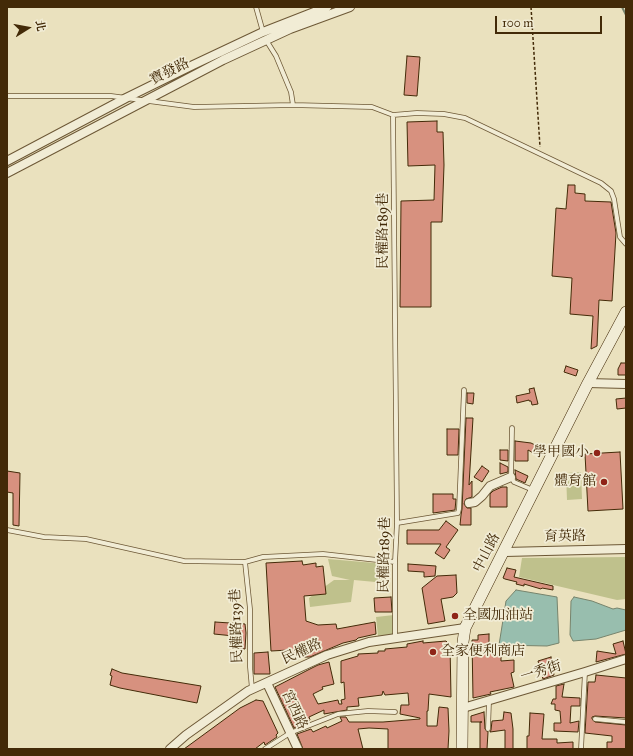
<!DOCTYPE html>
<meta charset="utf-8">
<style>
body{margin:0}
#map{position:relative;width:633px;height:756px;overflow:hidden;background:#eae1be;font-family:"IM FELL Great Primer","Noto Serif TC",serif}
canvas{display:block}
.frame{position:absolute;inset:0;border:8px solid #432a08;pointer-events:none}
.north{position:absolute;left:8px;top:8px;width:40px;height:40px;-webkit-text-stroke:3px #f1ecd5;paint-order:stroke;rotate:79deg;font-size:11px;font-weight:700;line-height:16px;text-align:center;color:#432a08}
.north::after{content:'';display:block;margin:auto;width:14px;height:18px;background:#432a08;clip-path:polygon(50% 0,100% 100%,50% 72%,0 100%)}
.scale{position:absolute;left:495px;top:16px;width:107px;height:18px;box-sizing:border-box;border:2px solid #432a08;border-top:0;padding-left:5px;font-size:12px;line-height:14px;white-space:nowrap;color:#432a08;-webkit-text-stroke:3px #f1ecd5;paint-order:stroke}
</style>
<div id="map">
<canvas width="633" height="756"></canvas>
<div class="frame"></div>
<div class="north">北</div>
<div class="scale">100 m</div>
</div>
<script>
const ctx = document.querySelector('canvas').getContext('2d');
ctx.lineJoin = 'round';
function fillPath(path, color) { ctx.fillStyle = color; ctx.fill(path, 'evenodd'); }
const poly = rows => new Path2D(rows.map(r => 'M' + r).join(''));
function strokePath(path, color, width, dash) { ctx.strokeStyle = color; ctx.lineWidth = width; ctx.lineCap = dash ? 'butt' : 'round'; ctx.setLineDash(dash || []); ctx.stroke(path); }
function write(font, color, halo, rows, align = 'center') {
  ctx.font = font + ' "IM FELL Great Primer","Noto Serif TC",serif'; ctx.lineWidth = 3.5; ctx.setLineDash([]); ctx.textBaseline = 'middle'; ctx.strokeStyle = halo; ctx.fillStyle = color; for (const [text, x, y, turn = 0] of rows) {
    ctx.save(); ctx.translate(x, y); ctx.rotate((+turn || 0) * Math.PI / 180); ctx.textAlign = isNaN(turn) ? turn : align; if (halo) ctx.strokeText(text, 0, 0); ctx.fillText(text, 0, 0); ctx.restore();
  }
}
fillPath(poly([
 [581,472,582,499,567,500,566,473],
 [626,557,626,599,617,600,519,577,522,558],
 [328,559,386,564,386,583,354,580,351,602,310,607,309,598,334,580,350,580,332,576],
 [394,615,395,634,378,636,376,617]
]), '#bfc18c');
const water = poly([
 [516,590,557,597,559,643,547,646,499,645,506,601,516,590],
 [574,597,592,601,613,609,617,608,626,610,626,630,596,639,573,641,570,635,571,601,574,597]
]);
fillPath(water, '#98beae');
strokePath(water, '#76836c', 1);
strokePath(poly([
 [622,7,626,15]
]), '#76836c', 2);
const building = poly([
 [407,56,420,57,417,96,404,95,407,56],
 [437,121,437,132,443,132,444,165,442,222,431,222,431,307,400,307,401,201,434,200,435,165,408,166,407,122,437,121],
 [568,185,575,185,575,193,585,194,585,201,611,202,616,233,612,301,599,300,597,346,591,349,593,316,570,314,572,278,552,276,556,208,566,209,568,185],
 [621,363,626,363,626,375,618,375,618,369,621,363],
 [566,366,578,370,576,376,564,372,566,366],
 [534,388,538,404,532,405,531,401,529,401,529,400,517,403,516,396,530,393,529,389,534,388],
 [467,393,474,393,473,404,467,403,467,393],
 [626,398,626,408,617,409,616,399,626,398],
 [466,418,473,418,469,485,472,481,472,497,466,499,464,504,467,508,471,508,471,525,460,525,461,515,462,509,466,418],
 [447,429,459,429,458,455,447,455,447,429],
 [515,441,531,443,543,449,539,456,528,450,528,461,515,461,515,441],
 [500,450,508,450,508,461,500,460,500,450],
 [620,452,623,509,588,511,585,454,620,452],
 [500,463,508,467,508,472,500,474,500,463],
 [482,466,489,471,482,482,474,477,482,466],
 [515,470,528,476,525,483,516,479,515,470],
 [7,471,20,473,19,526,13,525,13,493,7,492,7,471],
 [502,487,507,487,507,507,490,507,490,494,493,491,502,487],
 [433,494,453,494,453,499,456,499,455,510,433,513,433,494],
 [446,521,458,530,446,547,450,550,444,559,435,553,441,544,407,544,407,530,439,530,446,521],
 [302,561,303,565,316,563,316,567,323,566,326,594,304,596,306,621,318,625,336,624,337,629,375,622,376,634,358,638,356,640,343,643,310,657,289,657,289,650,271,651,266,563,302,561],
 [408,564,436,566,435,576,424,577,424,572,408,571,408,564],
 [507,568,516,570,514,577,553,586,553,590,542,588,541,589,524,584,524,586,516,584,517,582,505,579,503,578,507,568],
 [456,575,457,593,453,597,441,599,445,621,428,624,422,588,437,576,456,575],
 [391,597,392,612,375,612,374,598,391,597],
 [215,622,245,624,246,633,245,649,233,648,234,636,214,634,215,622],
 [489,634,489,649,494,650,495,653,501,653,501,661,514,660,514,672,511,673,514,687,490,692,491,694,473,698,472,640,478,640,478,635,489,634],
 [423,641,423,643,446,641,450,645,451,697,429,694,428,711,427,711,427,726,437,726,439,707,448,708,449,731,448,749,389,749,388,748,388,729,369,728,358,729,363,749,303,749,297,734,311,729,313,732,326,726,327,728,342,721,340,717,346,717,349,722,383,722,420,719,420,718,400,714,401,705,409,705,408,693,385,695,383,691,382,695,358,698,359,706,347,707,347,710,324,714,324,710,309,717,310,720,308,722,294,728,275,687,308,670,318,665,329,662,334,684,322,687,323,689,313,694,318,704,338,700,339,704,342,704,341,700,345,699,344,682,341,683,341,661,358,656,358,654,378,653,378,651,385,651,385,649,407,647,407,644,423,641],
 [623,641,626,654,596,662,597,651,616,654,613,644,623,641],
 [268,652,270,674,254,674,254,653,268,652],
 [551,657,554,675,543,679,538,661,551,657],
 [112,669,122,673,201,686,197,703,120,688,110,685,112,676,110,675,112,669],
 [596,675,626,678,626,718,595,716,592,717,592,719,595,722,626,725,626,749,607,749,607,742,612,742,612,736,585,733,588,682,595,682,596,675],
 [564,684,562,697,580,698,580,706,571,706,570,723,579,721,578,732,554,731,554,723,561,723,560,711,555,710,555,704,551,704,553,699,556,699,556,686,564,684],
 [256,700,263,701,278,733,276,735,277,737,265,745,264,742,255,749,184,749,240,708,256,700],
 [484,712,485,729,488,732,487,749,480,749,480,722,482,722,471,722,471,716,484,712],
 [504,712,511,713,513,729,513,749,505,749,505,730,490,732,491,730,492,721,503,720,504,712],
 [530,713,544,714,542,739,557,739,557,743,573,742,573,749,527,749,527,736,529,736,530,713]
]);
fillPath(building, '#d7917f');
strokePath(building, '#432a08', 1);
const lane = poly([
 [256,7,263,32],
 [266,40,276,56,291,92,293,105],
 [7,96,111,96,194,107,293,105,372,107,393,115],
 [512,428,511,477,514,482,533,490],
 [397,523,458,513,459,509,464,390],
 [7,530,44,537,86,539,184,561,245,562,263,557,323,554,395,562],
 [245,562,250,609,250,667,252,689],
 [395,639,395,562,397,523,393,115,417,113,444,114,465,118,601,183,611,191,614,199,620,237,626,244],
 [595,719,626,722],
 [488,729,489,701],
 [265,749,290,733,338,714,368,711,395,712],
 [581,749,585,672]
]);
const street = poly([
 [7,161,126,98,193,65,263,32,327,7],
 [7,173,223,60,290,29,350,7],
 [588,383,626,384],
 [469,503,475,502,482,496,490,486,511,477],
 [505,552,626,549],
 [267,683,298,749],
 [463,708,585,672,626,659],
 [170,749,186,735,248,691,327,655,369,642,465,628]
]);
const secondary = poly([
 [462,749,463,642,465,628,588,383,626,312]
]);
strokePath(lane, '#6d5836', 5.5);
strokePath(street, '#6d5836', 10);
strokePath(secondary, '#432a08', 12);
strokePath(poly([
 [531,7,540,147]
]), '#432a08', 1.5, [3, 2]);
strokePath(lane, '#f1ecd5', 4);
strokePath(street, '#f1ecd5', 8);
strokePath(secondary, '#f1ecd5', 11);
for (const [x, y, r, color] of [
 [597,453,4,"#8f2418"],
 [604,482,4,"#8f2418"],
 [455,616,4,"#8f2418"],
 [433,652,4,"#8f2418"]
]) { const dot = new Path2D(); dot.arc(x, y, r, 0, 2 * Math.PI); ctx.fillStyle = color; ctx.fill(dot); strokePath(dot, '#f1ecd5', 1.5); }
write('14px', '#432a08', '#f1ecd5', [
 ["寶發路",170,72,-27],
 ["民權路189巷",384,231,-90],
 ["育英路",565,537,-1],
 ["中山路",487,553,-63],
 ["民權路189巷",385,555,-89],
 ["民權路139巷",237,626,-92],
 ["民權路",302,652,-24],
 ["一秀街",541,672,-17],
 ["宮西路",294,710,65]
]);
write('14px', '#432a08', '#f1ecd5', [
 ["學甲國小",589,453],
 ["體育館",596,482],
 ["全國加油站",463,616,"left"],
 ["全家便利商店",441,652,"left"]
], 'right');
</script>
